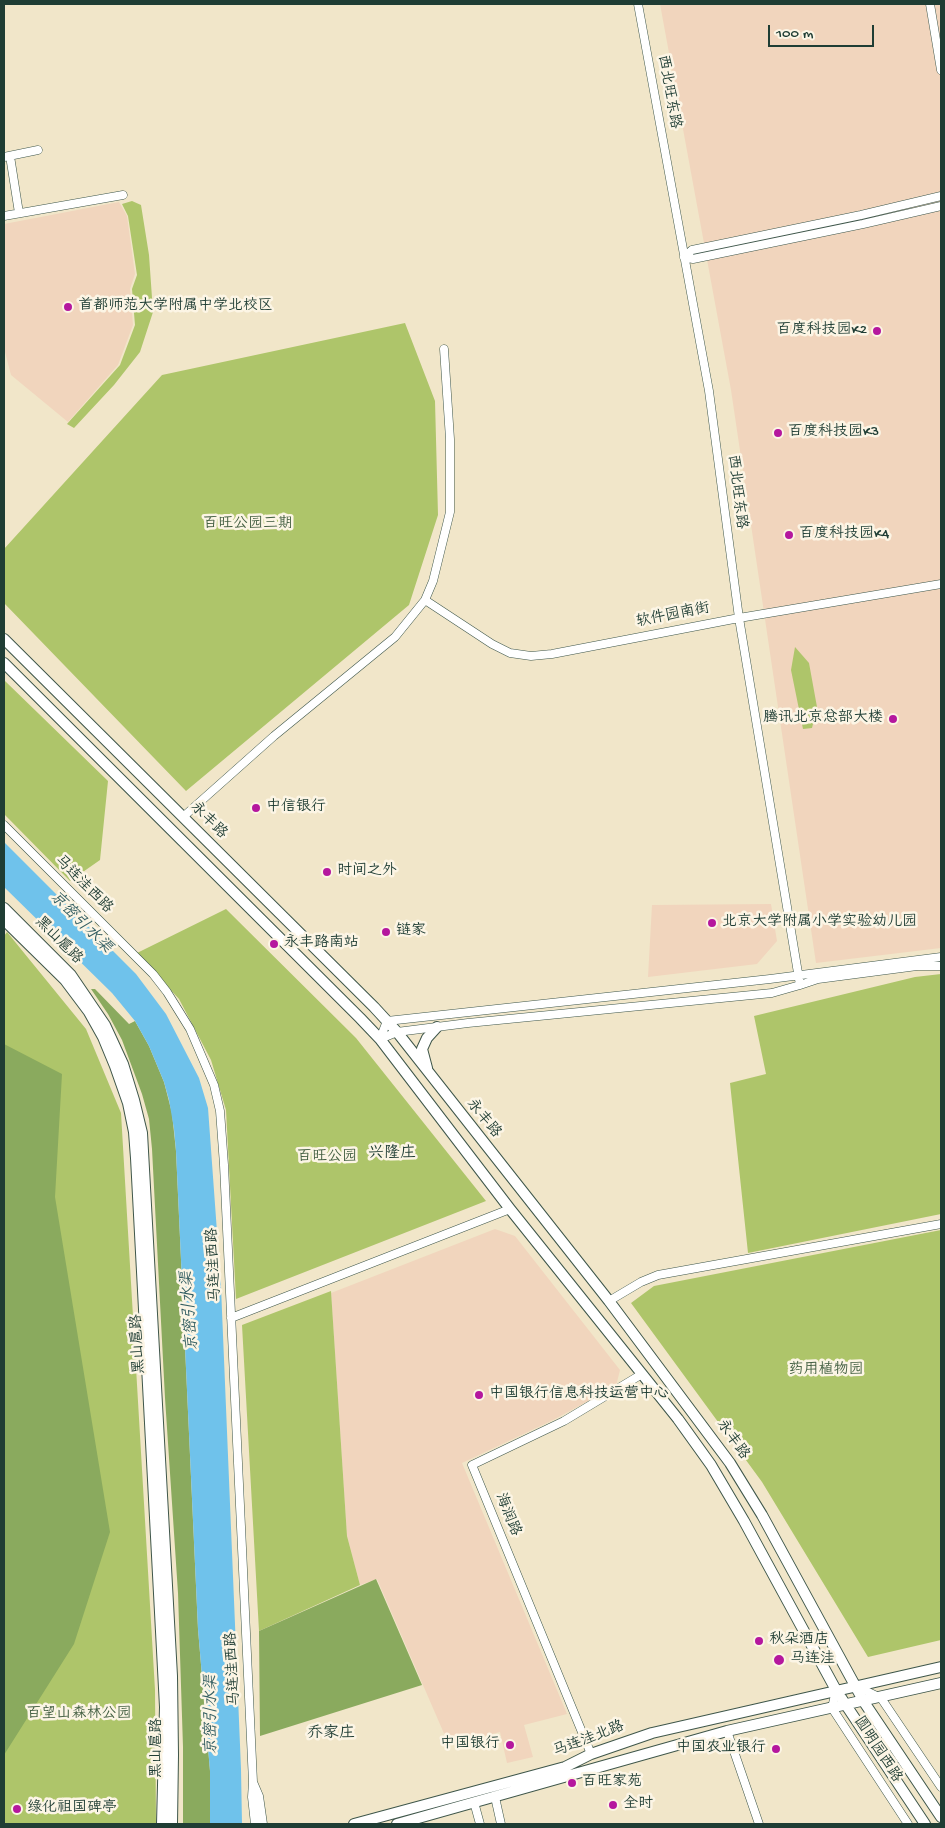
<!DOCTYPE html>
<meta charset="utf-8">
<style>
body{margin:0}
#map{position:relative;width:945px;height:1828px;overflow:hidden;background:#f1e6c9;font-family:"Gochi Hand",sans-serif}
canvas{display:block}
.frame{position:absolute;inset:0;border:5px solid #1f3d34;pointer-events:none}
.scale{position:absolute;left:768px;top:25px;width:106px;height:22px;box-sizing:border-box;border:2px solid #1f3d34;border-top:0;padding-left:6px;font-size:15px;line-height:18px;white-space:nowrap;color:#1f3d34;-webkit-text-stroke:4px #fcf5e5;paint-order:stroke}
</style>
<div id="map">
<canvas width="945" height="1828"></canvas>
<div class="frame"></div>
<div class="scale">100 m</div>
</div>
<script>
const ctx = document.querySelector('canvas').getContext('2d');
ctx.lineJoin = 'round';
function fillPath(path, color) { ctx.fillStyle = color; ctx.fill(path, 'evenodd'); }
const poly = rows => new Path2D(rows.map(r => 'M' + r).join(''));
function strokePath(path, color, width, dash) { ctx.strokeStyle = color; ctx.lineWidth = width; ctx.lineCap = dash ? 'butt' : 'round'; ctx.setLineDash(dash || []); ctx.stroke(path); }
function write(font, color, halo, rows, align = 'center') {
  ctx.font = font + ' "Gochi Hand","LXGW WenKai TC",sans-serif'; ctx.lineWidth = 5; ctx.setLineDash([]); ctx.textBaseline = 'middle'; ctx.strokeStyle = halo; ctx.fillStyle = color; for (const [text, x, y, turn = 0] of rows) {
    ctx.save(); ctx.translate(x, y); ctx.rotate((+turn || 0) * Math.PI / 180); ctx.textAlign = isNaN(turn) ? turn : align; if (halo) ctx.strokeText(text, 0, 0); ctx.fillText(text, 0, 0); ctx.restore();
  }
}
fillPath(poly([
 [660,4,941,4,941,948,816,963,731,390],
 [119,202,127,216,135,274,130,289,133,325,118,365,68,422,11,375,4,348,4,224],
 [771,904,777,941,757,964,648,977,652,905],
 [495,1229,515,1236,620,1370,616,1386,553,1420,462,1463,567,1714,524,1725,533,1757,507,1763,500,1732,449,1745,377,1579,360,1585,347,1536,331,1293]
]), '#f1d5bd');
fillPath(poly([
 [132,201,141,205,149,255,153,312,140,352,114,385,74,428,67,424,120,365,135,325,132,289,137,275,128,216,122,204],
 [405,323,435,401,438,515,409,605,186,791,4,603,4,549,162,375],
 [795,647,809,663,817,707,812,728,803,729,791,670],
 [4,680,108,781,100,860,70,881,4,814],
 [226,909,356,1038,486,1201,236,1299,226,1110,211,1060,179,999,137,953],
 [7,932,86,1029,121,1113,155,1690,156,1824,4,1824,4,936],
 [941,974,941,1214,748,1253,730,1083,766,1074,754,1016,915,977],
 [941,1230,941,1640,868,1657,762,1482,631,1303,654,1286],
 [331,1291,347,1536,360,1585,259,1631,242,1325]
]), '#aec56a');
fillPath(poly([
 [91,989,95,989,129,1024,135,1021,149,1046,164,1082,172,1113,176,1151,198,1629,210,1771,210,1824,183,1824,183,1747,178,1593,165,1398,152,1149,149,1119,142,1094,122,1040,108,1014],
 [4,1044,62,1074,55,1197,110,1532,74,1644,4,1755],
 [376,1579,422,1685,260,1736,259,1631]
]), '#8aaa5e');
fillPath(poly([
 [4,842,136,974,166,1014,199,1078,208,1108,221,1287,241,1769,242,1824,210,1824,210,1771,198,1629,176,1151,174,1129,169,1100,164,1082,149,1046,135,1021,112,993,4,887]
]), '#6fc2eb');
const minor = poly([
 [638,4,709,391,739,618,800,985],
 [930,4,941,70],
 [10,156,19,213],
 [4,157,38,150],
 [4,216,123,195],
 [684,257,692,250,861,215,941,196],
 [684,257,693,259,863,224,941,206],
 [425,600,492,644,510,653,531,656,552,654,739,618,941,584],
 [183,817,274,736,395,637,425,600,433,581,450,512,450,439,444,349],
 [4,825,153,974,167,992,190,1029,214,1085,220,1111,224,1165,253,1782],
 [380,1039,387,1021,770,979,941,957],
 [380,1039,397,1032,468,1023,772,993,800,985,818,979,917,966,941,966],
 [609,1301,641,1282,658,1275,941,1224],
 [231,1318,510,1209],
 [856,1686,881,1698,941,1787],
 [836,1690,832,1708,908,1824],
 [727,1731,759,1824],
 [591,1754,472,1465,564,1421,642,1374],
 [495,1797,501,1824],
 [474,1802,480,1824],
 [255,1824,252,1797,253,1782,259,1796,263,1824]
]);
const major = poly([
 [4,639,374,1007,397,1032,609,1301,730,1463,762,1515,864,1702,941,1817],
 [4,663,360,1018,380,1039,510,1209,678,1419,711,1465,744,1521,836,1690,925,1824],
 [4,908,71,975,105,1025,123,1064,134,1100,142,1133,172,1676,173,1755,172,1824],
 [4,920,65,980,89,1012,103,1037,115,1066,128,1103,134,1132,136,1158,165,1707,162,1824],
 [427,1068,422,1049,427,1038,437,1027],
 [354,1824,565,1767,591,1754,652,1733,941,1667],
 [397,1824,727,1731,941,1683]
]);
strokePath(minor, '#3e564a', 9);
strokePath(major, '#3e564a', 12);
strokePath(minor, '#fff', 8);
strokePath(major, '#fff', 10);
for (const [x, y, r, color] of [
 [68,307,5,"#b5179e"],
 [877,331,5,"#b5179e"],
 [778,433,5,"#b5179e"],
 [789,535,5,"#b5179e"],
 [893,719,5,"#b5179e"],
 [256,808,5,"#b5179e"],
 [327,872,5,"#b5179e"],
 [712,923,5,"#b5179e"],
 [386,932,5,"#b5179e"],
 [274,944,5,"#b5179e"],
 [479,1395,5,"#b5179e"],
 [759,1641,5,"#b5179e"],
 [779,1660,6,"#b5179e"],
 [510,1745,5,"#b5179e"],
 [776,1749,5,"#b5179e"],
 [572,1783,5,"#b5179e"],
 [613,1805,5,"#b5179e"],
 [17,1809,5,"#b5179e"]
]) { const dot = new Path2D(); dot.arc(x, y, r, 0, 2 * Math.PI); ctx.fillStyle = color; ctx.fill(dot); strokePath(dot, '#fcf5e5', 2); }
write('15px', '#1f3d34', '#fcf5e5', [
 ["西北旺东路",668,92,80],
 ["西北旺东路",736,492,83],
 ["软件园南街",673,616,-11],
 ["永丰路",208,821,45],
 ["马连洼西路",83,885,45],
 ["黑山扈路",58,941,45],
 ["永丰路",483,1119,51],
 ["马连洼西路",215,1265,-93],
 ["黑山扈路",139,1344,-93],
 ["永丰路",732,1440,55],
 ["海润路",507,1515,68],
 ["马连洼西路",234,1669,-93],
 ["马连洼北路",589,1740,-21],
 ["黑山扈路",158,1748,-90],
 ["圆明园西路",877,1750,57]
]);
write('15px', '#1f3d34', '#fcf5e5', [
 ["首都师范大学附属中学北校区",78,307],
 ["百度科技园K2",867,331,"right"],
 ["百度科技园K3",788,433],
 ["百度科技园K4",799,535],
 ["腾讯北京总部大楼",883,719,"right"],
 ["中信银行",266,808],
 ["时间之外",337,872],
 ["北京大学附属小学实验幼儿园",722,923],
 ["链家",396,932],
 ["永丰路南站",284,944],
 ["中国银行信息科技运营中心",489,1395],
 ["秋朵酒店",769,1641],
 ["马连洼",790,1660],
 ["中国银行",500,1745,"right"],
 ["中国农业银行",766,1749,"right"],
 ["百旺家苑",582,1783],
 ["全时",623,1805],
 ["绿化祖国碑亭",27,1809]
], 'left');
write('15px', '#435f42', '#fcf5e5', [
 ["百旺公园三期",248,525],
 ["百旺公园",327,1158],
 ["药用植物园",826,1371],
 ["百望山森林公园",79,1715]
]);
write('italic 16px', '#335e62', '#fcf5e5', [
 ["京密引水渠",80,923,45],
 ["京密引水渠",191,1311,-94],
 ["京密引水渠",213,1715,-90]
]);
write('16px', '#1f3d34', '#fcf5e5', [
 ["兴隆庄",392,1155],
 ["乔家庄",331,1735]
]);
</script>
